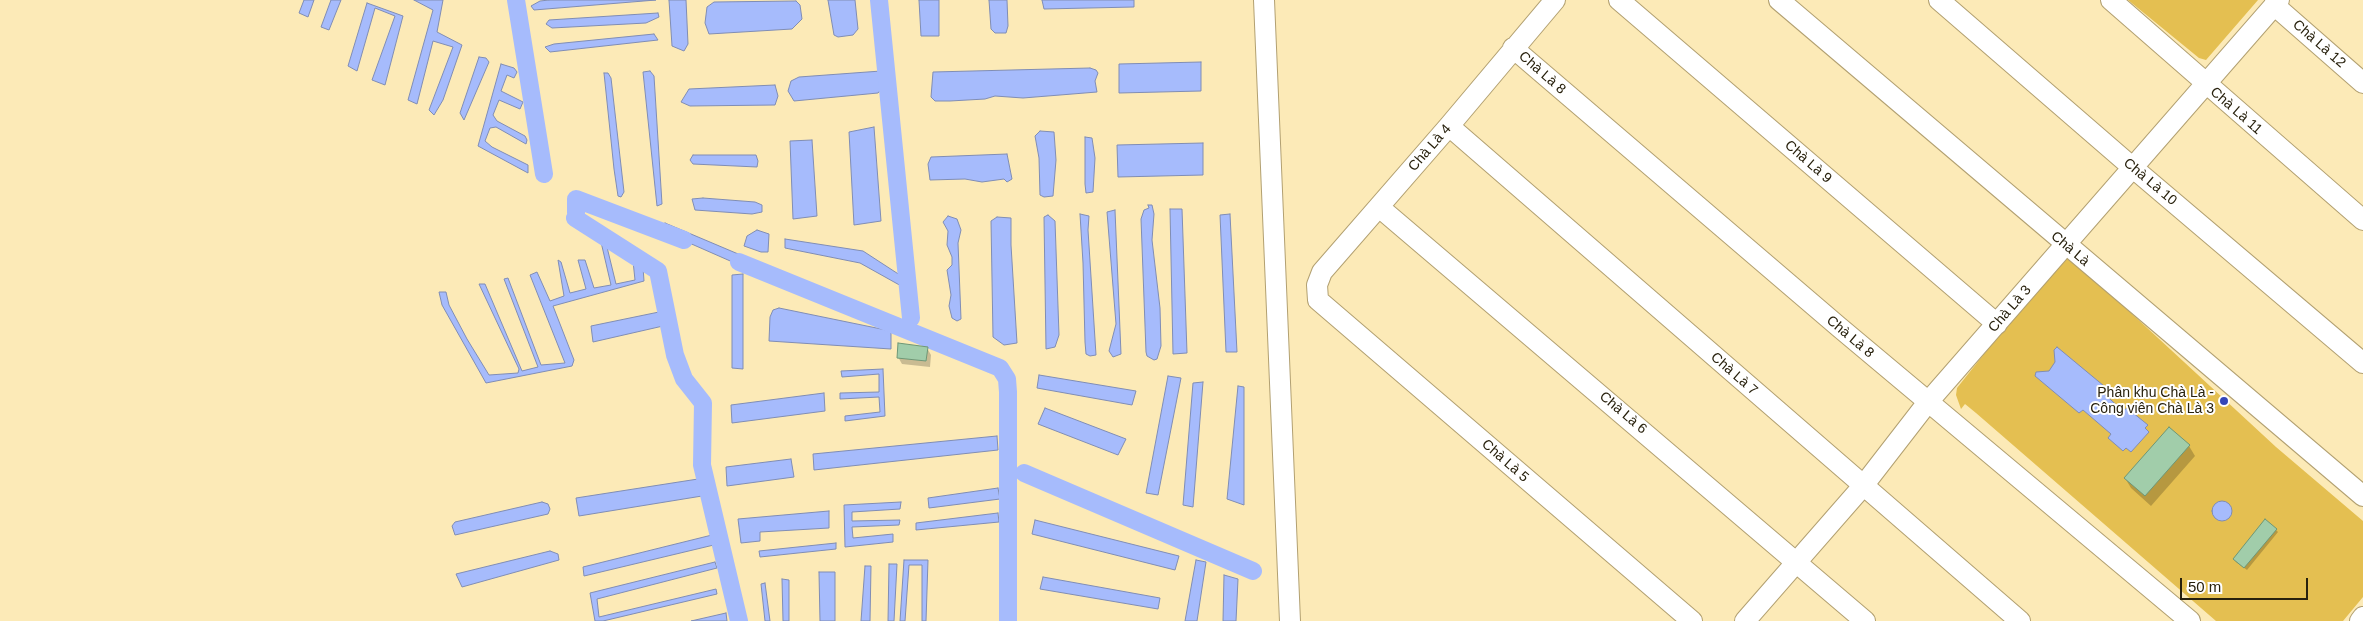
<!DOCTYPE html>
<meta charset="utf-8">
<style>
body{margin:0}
#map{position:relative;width:2363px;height:621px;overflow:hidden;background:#fceab7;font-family:Arial,sans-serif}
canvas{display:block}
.scale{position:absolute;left:2180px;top:578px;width:128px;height:22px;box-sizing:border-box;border:2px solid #28210d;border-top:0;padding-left:6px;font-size:15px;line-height:18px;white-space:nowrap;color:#28210d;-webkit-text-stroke:4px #fff;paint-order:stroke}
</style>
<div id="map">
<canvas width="2363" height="621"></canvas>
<div class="scale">50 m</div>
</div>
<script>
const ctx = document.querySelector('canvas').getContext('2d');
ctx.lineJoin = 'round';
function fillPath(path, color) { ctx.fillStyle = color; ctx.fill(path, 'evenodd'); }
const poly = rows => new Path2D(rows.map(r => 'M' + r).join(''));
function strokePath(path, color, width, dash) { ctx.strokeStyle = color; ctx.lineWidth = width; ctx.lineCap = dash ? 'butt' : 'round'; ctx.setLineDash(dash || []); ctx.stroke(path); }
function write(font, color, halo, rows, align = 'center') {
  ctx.font = font + ' Arial,sans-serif'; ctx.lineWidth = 4; ctx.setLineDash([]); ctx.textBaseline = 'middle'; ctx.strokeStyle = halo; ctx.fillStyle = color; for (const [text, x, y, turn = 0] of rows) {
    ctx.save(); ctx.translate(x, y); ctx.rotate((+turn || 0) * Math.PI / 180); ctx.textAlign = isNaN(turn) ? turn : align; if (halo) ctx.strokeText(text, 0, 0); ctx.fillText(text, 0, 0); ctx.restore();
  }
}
fillPath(poly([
 [2128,0,2258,0,2206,60,2199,58],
 [2065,252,2276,447,2363,521,2363,597,2343,621,2216,621,1976,413,1965,404,1961,409,1956,395,1957,388]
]), '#e4bf51');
const water = poly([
 [304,0,314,0,308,17,299,13,304,0],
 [331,0,341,0,329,30,321,27,331,0],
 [414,0,443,0,437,32,462,45,443,100,434,115,429,110,453,47,433,41,417,104,408,100,433,10,414,0],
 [549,0,656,0,534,10,531,6,540,1,549,0],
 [669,0,686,0,688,44,684,51,672,46,669,0],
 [828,0,855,0,858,29,853,35,838,37,834,35,828,0],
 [919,0,939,0,939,36,921,36,919,0],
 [989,0,1007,0,1008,26,1006,33,995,33,991,29,989,0],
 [1042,0,1134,0,1134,7,1044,9,1042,0],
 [796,1,800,5,802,19,792,29,709,34,705,23,707,7,714,2,796,1],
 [367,3,403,16,385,85,372,80,395,16,375,8,357,71,348,66,367,3],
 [658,13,659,17,646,23,552,28,546,24,549,20,658,13],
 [654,34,658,40,550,52,545,47,554,44,654,34],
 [479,57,486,58,489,62,464,120,460,113,479,57],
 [1201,62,1201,91,1119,93,1119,64,1201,62],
 [501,64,514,68,517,72,514,78,507,75,501,91,523,102,520,109,499,100,493,115,497,121,525,136,527,140,526,144,496,127,490,128,485,141,492,147,528,165,528,173,478,146,501,64],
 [1090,68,1096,70,1098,73,1095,81,1097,92,1023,98,995,96,985,99,950,101,935,101,931,97,933,72,1090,68],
 [650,71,654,76,662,204,657,206,643,72,650,71],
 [881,71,885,76,884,86,878,93,794,101,788,91,791,81,799,77,881,71],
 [604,73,608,73,611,78,624,192,621,197,618,196,614,169,604,73],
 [775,85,778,96,775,105,690,106,681,102,689,89,775,85],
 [874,127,881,221,854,225,849,132,874,127],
 [1040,131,1054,132,1056,160,1053,196,1044,197,1040,195,1039,158,1035,136,1040,131],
 [1085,137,1092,138,1095,158,1093,192,1086,193,1085,184,1085,137],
 [812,140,817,216,793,219,790,141,812,140],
 [1203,143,1203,175,1118,177,1117,145,1203,143],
 [1007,154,1012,179,1007,182,1004,179,982,182,965,179,930,180,928,164,931,157,1007,154],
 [693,155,756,155,758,161,757,167,693,164,690,160,693,155],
 [703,198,755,202,762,205,762,212,752,214,695,210,692,199,703,198],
 [1148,205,1152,205,1154,214,1152,240,1160,308,1161,346,1157,359,1154,360,1147,356,1146,352,1141,219,1144,210,1149,208,1148,205],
 [1170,209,1182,209,1187,353,1173,354,1170,209],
 [1115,210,1121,354,1113,357,1109,351,1116,324,1107,212,1115,210],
 [1080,214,1089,216,1088,230,1096,355,1090,356,1086,354,1085,342,1083,263,1080,214],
 [1230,214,1237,352,1226,352,1220,215,1230,214],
 [1048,215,1055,221,1059,335,1055,347,1046,349,1044,217,1048,215],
 [948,216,957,219,961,230,958,243,961,319,957,321,952,318,949,306,951,295,947,270,952,265,952,257,947,245,948,231,943,222,948,216],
 [997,217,1011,218,1011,245,1017,343,1004,345,993,337,991,221,997,217],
 [665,223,750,259,761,266,760,271,753,271,662,231,665,223],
 [757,230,769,234,768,252,761,252,744,246,747,236,757,230],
 [785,239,863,251,906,279,903,287,860,263,785,248,785,239],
 [601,242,606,243,616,284,635,280,633,261,643,267,644,281,553,306,574,360,572,366,486,383,442,305,439,292,446,292,449,305,467,339,489,375,518,373,519,369,479,284,485,284,522,371,538,367,504,279,508,278,541,365,565,363,530,275,537,272,550,301,564,296,558,260,561,262,570,293,586,289,578,260,585,260,594,288,611,285,601,242],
 [743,274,743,369,732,368,732,275,743,274],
 [779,308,891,331,891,349,769,341,770,317,773,310,779,308],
 [659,312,663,326,593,342,591,326,659,312],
 [2057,347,2104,386,2100,390,2123,411,2127,408,2148,425,2145,428,2149,432,2131,452,2126,448,2123,451,2108,438,2111,434,2083,410,2079,413,2035,376,2036,372,2049,371,2055,362,2054,350,2057,347],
 [883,369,885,416,845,421,845,416,880,412,879,397,840,399,840,393,879,392,879,374,842,377,841,371,883,369],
 [1039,375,1136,391,1132,405,1037,388,1039,375],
 [1168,376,1181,378,1158,495,1146,493,1168,376],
 [1203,382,1193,507,1183,505,1193,383,1203,382],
 [1238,386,1244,387,1244,505,1227,499,1238,386],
 [824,393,825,411,732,423,731,405,824,393],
 [1045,408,1126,439,1118,455,1038,424,1045,408],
 [997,436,998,450,814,470,813,454,997,436],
 [791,459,794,477,727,486,726,467,791,459],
 [698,479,702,496,579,516,576,498,698,479],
 [998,488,1000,499,929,508,928,498,998,488],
 '2212 511a10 10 0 1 1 20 0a10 10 0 1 1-20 0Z',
 [542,502,548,504,550,509,548,514,455,535,452,526,455,522,542,502],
 [901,502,900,509,852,512,852,521,900,520,899,525,852,527,853,538,893,534,893,542,845,547,844,505,901,502],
 [829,511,829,528,760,532,760,541,741,543,738,519,829,511],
 [998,513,999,522,916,530,916,523,998,513],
 [1035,520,1179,556,1175,570,1032,534,1035,520],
 [716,534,718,544,584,576,583,567,716,534],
 [836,543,836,549,760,557,759,551,836,543],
 [550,551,558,554,559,560,462,587,456,574,550,551],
 [904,560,928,560,926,621,922,621,922,565,909,565,905,621,900,621,904,560],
 [1196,560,1206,562,1197,621,1185,621,1196,560],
 [715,562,717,568,597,599,599,617,716,589,717,594,603,621,595,621,590,593,715,562],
 [889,564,897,564,894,621,888,621,889,564],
 [865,566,871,566,870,621,861,621,865,566],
 [819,572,835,572,835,621,820,621,819,572],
 [1224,575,1238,579,1236,621,1223,621,1224,575],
 [1043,577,1160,598,1158,609,1040,589,1043,577],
 [782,579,789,580,789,621,783,621,782,579],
 [765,583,770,621,765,621,761,584,765,583],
 [726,613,727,621,691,621,726,613]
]);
fillPath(water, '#a6bbfc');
strokePath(water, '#808db4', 1);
fillPath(poly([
 [927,348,931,355,930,367,902,364,898,357],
 [2189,446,2195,456,2151,506,2131,488,2125,478],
 [2276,530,2278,532,2247,570,2236,562,2234,559]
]), '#0003');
strokePath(poly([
 [516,0,544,174],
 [879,0,911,318],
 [576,213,576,199,684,240],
 [575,218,658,271,675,355,684,379,703,403,702,465,739,621],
 [739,262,1000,368,1007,379,1008,392,1008,621],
 [1024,473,1253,571]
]), '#a6bbfc', 18);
const building = poly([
 [898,343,928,347,926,361,897,358,898,343],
 [2169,427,2190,445,2145,496,2124,478,2169,427],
 [2265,519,2277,529,2244,568,2233,559,2265,519]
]);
fillPath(building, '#a1cdaa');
strokePath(building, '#6e9776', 1);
const minor = poly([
 [1264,0,1290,621],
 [1555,0,1449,126,1322,272,1317,285,1318,300,1692,621],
 [1619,0,1997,324],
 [1779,0,2363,496],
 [1939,0,2132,167,2363,363],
 [2111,0,2363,220],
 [2274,5,2363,83],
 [1513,48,1839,327,2190,621],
 [1449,126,2020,621],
 [1379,207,1865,621],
 [1745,621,1863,486,1928,402,2279,0],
 [2360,621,2363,617]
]);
strokePath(minor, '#b2a071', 22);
strokePath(minor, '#fff', 20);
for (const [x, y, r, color] of [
 [2224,401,5,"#3446b8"]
]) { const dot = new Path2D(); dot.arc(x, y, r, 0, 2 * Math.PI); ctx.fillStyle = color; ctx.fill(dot); strokePath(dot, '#fff', 2); }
write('14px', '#28210d', '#fff', [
 ["Chà Là 12",2319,44,41],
 ["Chà Là 8",1542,73,41],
 ["Chà Là 11",2236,111,41],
 ["Chà Là 4",1430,148,-49],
 ["Chà Là 9",1808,162,41],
 ["Chà Là 10",2150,182,40],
 ["Chà Là",2070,249,40],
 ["Chà Là 3",2010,309,-49],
 ["Chà Là 8",1850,337,40],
 ["Chà Là 7",1734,374,41],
 ["Chà Là 6",1623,413,40],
 ["Chà Là 5",1505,461,41]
]);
write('14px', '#28210d', '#fff', [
 ["Phân khu Chà Là -",2214,393],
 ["Công viên Chà Là 3",2214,409]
], 'right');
</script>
